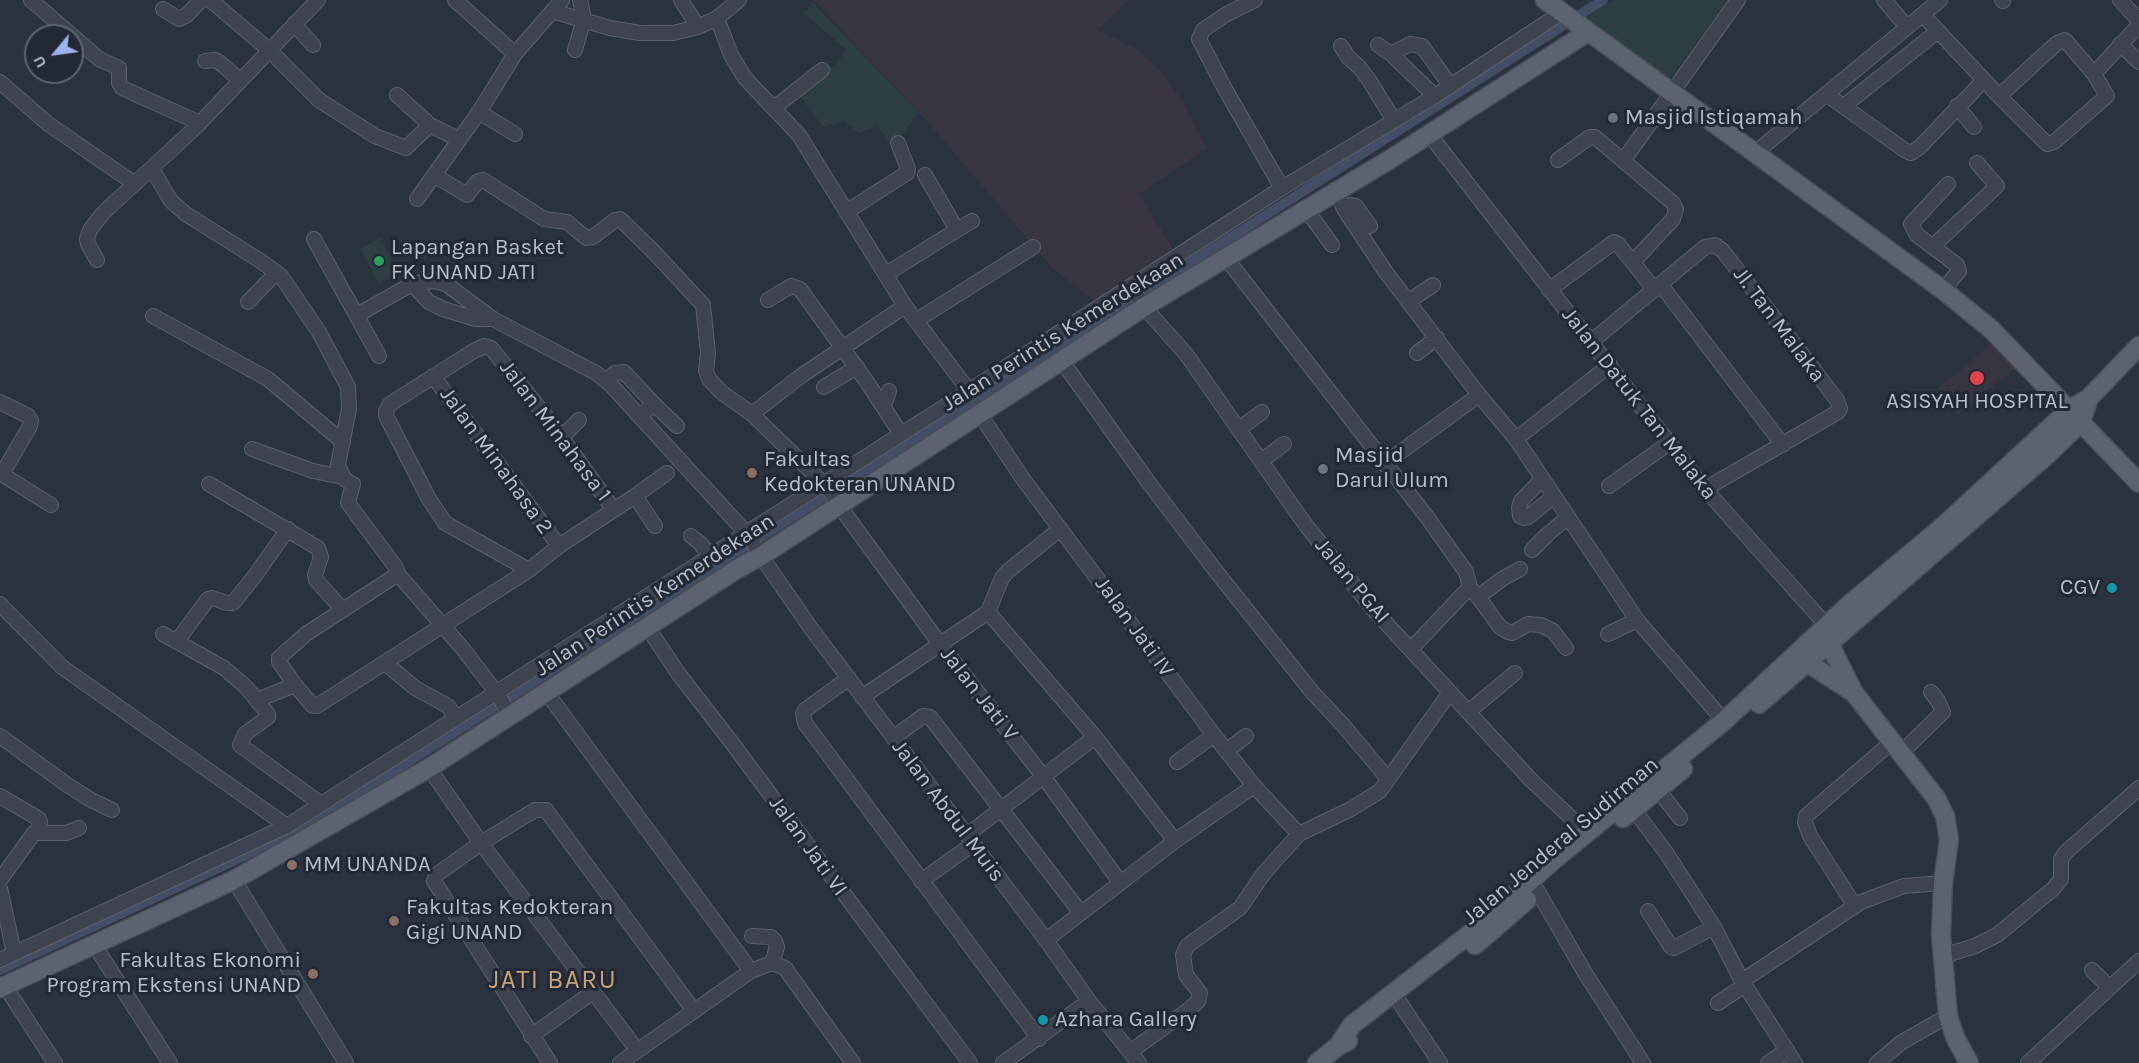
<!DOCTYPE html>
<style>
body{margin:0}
#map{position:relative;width:2139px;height:1063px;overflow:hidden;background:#2a313f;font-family:Karla,sans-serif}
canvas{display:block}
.north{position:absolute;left:24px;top:24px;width:60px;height:60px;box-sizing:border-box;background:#222835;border:2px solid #5f6471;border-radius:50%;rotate:241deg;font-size:16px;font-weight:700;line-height:24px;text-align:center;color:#babfca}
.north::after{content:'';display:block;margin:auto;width:21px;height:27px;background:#9db3ec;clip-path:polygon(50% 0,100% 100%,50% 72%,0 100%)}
</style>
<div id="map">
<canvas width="2139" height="1063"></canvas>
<div class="north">U</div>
</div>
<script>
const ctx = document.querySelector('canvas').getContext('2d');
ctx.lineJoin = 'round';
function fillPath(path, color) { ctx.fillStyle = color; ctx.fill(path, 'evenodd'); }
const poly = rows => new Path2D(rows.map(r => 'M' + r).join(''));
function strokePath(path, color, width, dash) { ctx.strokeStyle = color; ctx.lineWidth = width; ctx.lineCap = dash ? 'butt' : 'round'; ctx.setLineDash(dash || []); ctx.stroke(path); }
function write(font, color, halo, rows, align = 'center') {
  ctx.font = font + ' Karla,sans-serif'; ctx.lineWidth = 6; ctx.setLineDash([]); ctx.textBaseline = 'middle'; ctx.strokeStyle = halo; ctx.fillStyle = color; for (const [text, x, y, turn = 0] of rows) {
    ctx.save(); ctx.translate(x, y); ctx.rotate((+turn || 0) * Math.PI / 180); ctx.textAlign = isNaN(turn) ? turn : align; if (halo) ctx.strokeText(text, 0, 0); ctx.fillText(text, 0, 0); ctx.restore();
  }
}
fillPath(poly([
 [813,0,1128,0,1098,30,1137,49,1163,73,1184,104,1207,148,1139,194,1175,252,1094,301,1053,269,927,121],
 [1996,341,2018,366,1957,415,1937,389]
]), '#383541');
fillPath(poly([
 [1612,0,1728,0,1666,84,1588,17],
 [813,2,919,113,893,146,877,126,859,133,844,121,823,127,797,92,839,61,845,49,804,13],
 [380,238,399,273,379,284,360,249]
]), '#2d3e41');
strokePath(poly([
 [0,970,306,827,1603,0]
]), '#424d66', 10);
const minor = poly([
 [31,0,99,59,119,68,119,83,122,88,200,123],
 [210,0,269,50,319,100,375,136,406,148,430,125,458,139],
 [455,0,515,54],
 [681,0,698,27,717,18,739,0],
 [1255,0,1225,15,1203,30,1199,39,1225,89,1282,188],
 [1884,0,1907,27],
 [2002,0,2003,1],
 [2120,0,2139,21],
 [163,9,179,19,187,15,201,0],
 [552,11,610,28,640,33,673,33,698,27],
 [1923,15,1999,96,2047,144,2054,142,2107,96,2094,74,2065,40,2057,43,1999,96],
 [717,18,731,55,745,78,799,135,905,306,969,391],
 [294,24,313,45],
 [2120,44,2139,62],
 [1378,45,1391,54,1435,96],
 [1341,46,1348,57,1360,68,1369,80,1393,119],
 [575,50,584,19,580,0],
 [1391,54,1410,44,1422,46,1450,85],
 [205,61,215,60,219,62,240,80],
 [2094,74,2139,25],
 [0,82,47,123,135,184],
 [1826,94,1906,151,1911,153,1920,147,1984,80],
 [397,95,430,125],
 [1844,106,1938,31],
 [1957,106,1974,127],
 [775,107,822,70],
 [479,112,515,134],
 [1429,134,1705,489,1827,626],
 [1755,153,1940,0],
 [1558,160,1590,137,1595,137,1673,203,1676,209,1673,219,1633,262],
 [1623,161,1738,0],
 [152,169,171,201,186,214,262,262,281,276,319,332,348,387,349,409,338,465,344,479,353,484,348,503,395,566,398,574,463,649,496,692,510,715],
 [434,175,467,195,478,181,483,180,544,219,567,222,586,238,593,237,615,220,620,219,652,250,703,305,708,353,706,371,709,379,721,392,752,414,828,488,838,504,940,644,1043,776,1120,882],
 [1336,190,1344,209,1385,271,1479,395,1516,439,1637,620,1724,721],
 [417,199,479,112,515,54,562,0],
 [1306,209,1332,245],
 [1344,209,1351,205,1356,206,1370,226],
 [846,212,907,173,908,169,898,143],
 [957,230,972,221],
 [314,239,379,356],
 [1932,247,1997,186,1977,163],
 [1226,258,1427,517,1466,572,1470,587,1411,649],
 [97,260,88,244,87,239,90,230,103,213,196,127,318,0],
 [886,274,957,230,925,175],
 [412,284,429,302,443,309,476,319,493,319],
 [1661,285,1783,445],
 [1129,287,1135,292,1144,307,1186,354,1305,524,1372,608,1531,780,1587,833],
 [1549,290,1614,242,1618,244,1655,290],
 [1943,290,1959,271,1957,265,1917,235,1911,224,1948,184],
 [768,300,791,286,800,289,867,382,901,434],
 [1409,301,1433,285],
 [248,302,276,273],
 [357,315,412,284,433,281,446,284,493,319,596,373,611,385,749,536,761,556,810,627,1046,940,1089,1001,1139,1063],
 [153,316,268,379,343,442],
 [917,320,1033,247],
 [1591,342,1705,247,1715,245,1723,251,1837,400,1840,409,1838,412,1705,489],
 [1417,353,1437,338],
 [1062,361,1149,483,1215,570,1313,693,1343,725,1388,779],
 [433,376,559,546],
 [606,381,615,373,624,372,654,404,640,416],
 [824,387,857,367],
 [0,402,28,416,31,420,30,426,2,474],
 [654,404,677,426],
 [884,406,889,391],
 [979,413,1023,479,1214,735,1254,786,1299,834],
 [752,414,801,376,905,306],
 [1239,429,1262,412],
 [562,437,579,420],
 [1516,439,1610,365],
 [252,449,313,471,343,477],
 [1261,461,1284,444],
 [1384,464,1479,395],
 [0,473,51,505],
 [1542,479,1521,501,1519,507,1520,516,1524,518,1528,517,1553,497],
 [209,484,318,548,321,557,315,575,316,580,342,609],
 [1609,486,1669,443],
 [635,496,655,526],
 [691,536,700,543,710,556],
 [1532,550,1548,534,1567,518],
 [529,570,445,523,429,499,386,416,386,411,390,404,472,352,484,346,491,348,549,420,614,510],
 [1473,591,1478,597,1502,579,1520,569],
 [1478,597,1500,627,1508,632,1512,633,1528,624,1541,625,1553,631,1566,648],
 [0,604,62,667,287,826],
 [988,612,1095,737,1175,841],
 [648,628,678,673,729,739,970,1063],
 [163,634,224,668,246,687,268,714,268,717,245,734,240,745,321,804],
 [1608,634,1637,620],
 [177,641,208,599,212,598,227,603,233,603,254,577,288,529],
 [385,663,415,688,448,706,456,718],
 [849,678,805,710,803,714,805,723,1039,1039],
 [295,685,279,662,279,658,306,634,398,574],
 [547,693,751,971],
 [862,697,988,612,1002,578,1008,571,1060,529],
 [257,700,295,685,313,706,317,706,529,570,559,546,635,496,667,473],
 [1468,712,1515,673],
 [0,736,66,784,91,800,112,810],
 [893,738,923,716,930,717,1081,913],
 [1226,751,1246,736],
 [1901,753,1943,712,1938,701,1931,692],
 [1177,762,1214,735],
 [429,768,481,843,637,1050],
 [1659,791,1680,818],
 [0,796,39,819,40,822,37,832],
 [1634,810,1665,851,1714,927,1742,981,1795,1063],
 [967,835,1095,737],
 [0,880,34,833,66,833,79,828],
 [234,880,346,1063],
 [921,881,973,844],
 [0,888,14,953],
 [1537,890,1585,973,1643,1063],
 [1855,906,1810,836,1805,822,1806,816,1892,742],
 [1648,911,1671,947,1674,948,1714,927],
 [752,936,771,937,775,941,777,947,772,963],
 [1046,940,1175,841,1254,786],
 [95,946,170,1063],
 [1943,956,1975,946,1997,935,2053,889,2061,879,2061,859,2066,852,2139,788],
 [0,960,287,826,969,391,1282,188,1435,96,1561,13],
 [2092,970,2109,987],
 [1742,981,1861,902,1904,886,1943,883],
 [5,986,55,1063],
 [1394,994,1440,1063],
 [1718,1003,1745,985],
 [531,1036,593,992],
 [1130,1052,1191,1008,1198,1001,1200,993,1186,975,1183,955,1187,946,1240,908,1264,873,1299,834,1351,809,1380,791,1450,692],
 [550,1063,434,881,436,875,481,843,535,810,546,810,694,1011],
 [620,1063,751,971,772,963,785,968,853,1063],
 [1003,1063,1089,1001],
 [1768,1063,1787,1050],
 [1877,1063,1902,1042,1948,1016],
 [2028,1063,2139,961]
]);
const major = poly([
 [1545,0,1943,290,1992,330,2139,483],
 [1829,643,1854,693,1936,798,1945,816,1949,840,1943,883,1941,935,1948,1016,1955,1037,1969,1063],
 [1808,663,1854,693],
 [1759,704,2047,455,2081,422,2089,398],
 [1623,818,1683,769],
 [1475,945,1527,900],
 [0,988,234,880,429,768,737,569,761,556,1144,307,1389,160,1588,32],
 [1338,1046,1352,1025,1476,929,1556,858,1724,721,1851,603,1940,529,2069,410,2089,398,2139,346],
 [1317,1063,1338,1046,1348,1041]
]);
strokePath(minor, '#5c616d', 16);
strokePath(major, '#474c58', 21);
strokePath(minor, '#3e434f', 14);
strokePath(major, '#5c626f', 18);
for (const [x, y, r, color] of [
 [1613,118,6,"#6b7280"],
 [379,261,6,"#2e9e5b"],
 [1977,378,8,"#e0444e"],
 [1323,469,6,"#6b7280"],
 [752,473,6,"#8d6e63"],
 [2112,588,6,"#0f9aa8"],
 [292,865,6,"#8d6e63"],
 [394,921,6,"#8d6e63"],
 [313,974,6,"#8d6e63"],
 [1043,1020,6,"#0f9aa8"]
]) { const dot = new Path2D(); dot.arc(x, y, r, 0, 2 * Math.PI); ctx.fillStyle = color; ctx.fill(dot); strokePath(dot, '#222835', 2); }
write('22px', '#babfca', '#222835', [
 ["Masjid Istiqamah",1625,118],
 ["Lapangan Basket",391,248],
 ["FK UNAND JATI",391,273],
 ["ASISYAH HOSPITAL",1977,402,"center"],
 ["Masjid",1335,456],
 ["Darul Ulum",1335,481],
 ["Fakultas",764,460],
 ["Kedokteran UNAND",764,485],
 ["CGV",2100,588,"right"],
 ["MM UNANDA",304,865],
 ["Fakultas Kedokteran",406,908],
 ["Gigi UNAND",406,933],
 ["Fakultas Ekonomi",301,961,"right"],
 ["Program Ekstensi UNAND",301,986,"right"],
 ["Azhara Gallery",1055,1020]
], 'left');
write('22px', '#babfca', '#222835', [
 ["Jl. Tan Malaka",1779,325,53],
 ["Jalan Perintis Kemerdekaan",1063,332,-32],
 ["Jalan Datuk Tan Malaka",1639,404,52],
 ["Jalan Minahasa 1",555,431,53],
 ["Jalan Minahasa 2",496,461,54],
 ["Jalan PGAI",1352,581,50],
 ["Jalan Perintis Kemerdekaan",655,595,-33],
 ["Jalan Jati IV",1134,627,54],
 ["Jalan Jati V",979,694,52],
 ["Jalan Abdul Muis",948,811,53],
 ["Jalan Jenderal Sudirman",1561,841,-40],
 ["Jalan Jati VI",808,846,54]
]);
ctx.letterSpacing = '1.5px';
write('26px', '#c9a376', '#222835', [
 ["JATI BARU",553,981]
]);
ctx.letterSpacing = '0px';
</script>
